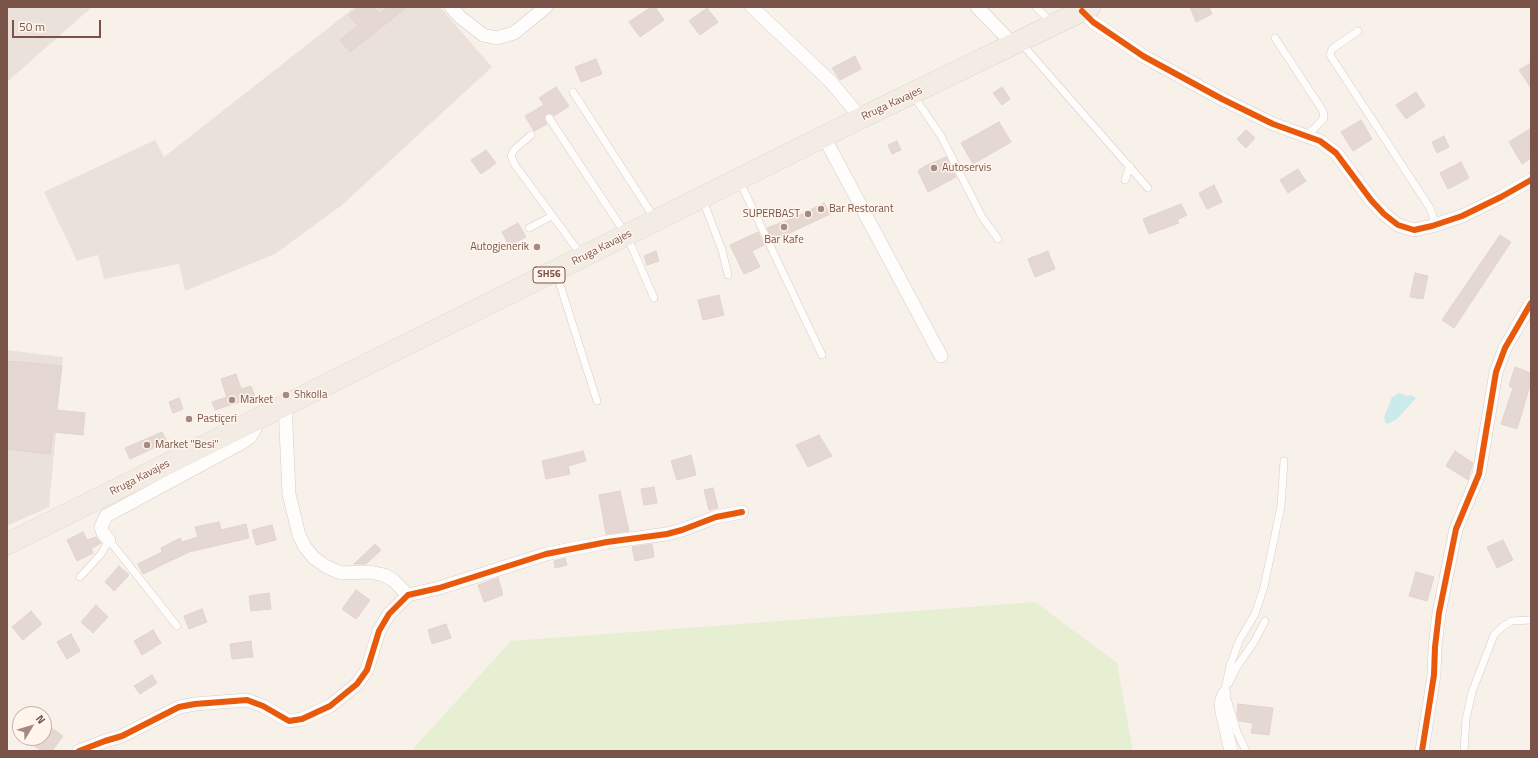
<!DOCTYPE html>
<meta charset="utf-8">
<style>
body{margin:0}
#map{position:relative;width:1538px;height:758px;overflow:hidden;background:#f8f1ea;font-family:"Titillium Web",sans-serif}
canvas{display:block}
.frame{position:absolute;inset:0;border:8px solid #795347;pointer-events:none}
.north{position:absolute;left:12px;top:706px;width:40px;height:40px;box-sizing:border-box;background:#fff5ed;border:1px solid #c9b4ab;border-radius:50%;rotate:52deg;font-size:11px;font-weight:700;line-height:16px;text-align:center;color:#795347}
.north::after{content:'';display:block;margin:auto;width:14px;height:18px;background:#a58a80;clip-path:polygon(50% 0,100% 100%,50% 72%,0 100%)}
.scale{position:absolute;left:12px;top:20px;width:89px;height:18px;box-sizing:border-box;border:2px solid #795347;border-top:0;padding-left:5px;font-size:12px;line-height:14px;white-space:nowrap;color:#795347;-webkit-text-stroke:3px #fff5ed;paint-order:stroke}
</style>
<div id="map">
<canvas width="1538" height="758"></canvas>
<div class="frame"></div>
<div class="north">N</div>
<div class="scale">50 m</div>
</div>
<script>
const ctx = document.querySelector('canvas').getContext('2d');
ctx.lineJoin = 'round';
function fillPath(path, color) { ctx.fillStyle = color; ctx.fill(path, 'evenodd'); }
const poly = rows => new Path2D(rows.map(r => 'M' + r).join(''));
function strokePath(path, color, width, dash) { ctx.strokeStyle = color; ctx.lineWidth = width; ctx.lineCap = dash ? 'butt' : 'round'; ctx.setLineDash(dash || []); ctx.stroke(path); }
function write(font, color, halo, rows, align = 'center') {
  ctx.font = font + ' "Titillium Web",sans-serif'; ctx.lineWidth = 3; ctx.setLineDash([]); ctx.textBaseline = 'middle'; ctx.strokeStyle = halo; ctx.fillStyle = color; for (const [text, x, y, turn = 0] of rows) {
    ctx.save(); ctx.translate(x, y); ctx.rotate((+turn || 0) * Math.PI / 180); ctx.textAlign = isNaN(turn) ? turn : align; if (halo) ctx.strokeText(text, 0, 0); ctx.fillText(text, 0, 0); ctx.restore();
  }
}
fillPath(poly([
 [7,7,92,7,7,82],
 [355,7,440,7,492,67,342,205,275,254,185,291,179,264,104,279,98,255,77,261,44,192,155,140,164,157],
 [7,350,63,357,49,507,7,526]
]), '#ebe1db');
fillPath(poly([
 [1035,602,1117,663,1133,751,411,751,511,641]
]), '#e7efd3');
fillPath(poly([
 [1399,393,1408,396,1411,395,1416,398,1397,419,1388,424,1385,422,1384,417,1392,397]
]), '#caebea');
const building = poly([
 [360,7,373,7,379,14,388,7,407,7,350,52,340,40,358,26,349,15,360,7],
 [651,7,655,7,664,20,640,37,629,22,651,7],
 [1190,7,1209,7,1212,14,1196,22,1190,7],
 [707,8,718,22,700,35,689,21,707,8],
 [855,56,861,69,840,80,832,68,855,56],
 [596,59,602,74,581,82,575,67,596,59],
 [1531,63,1531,88,1519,70,1531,63],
 [556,87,569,106,554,116,551,113,546,114,544,119,547,124,534,131,525,116,544,105,539,98,556,87],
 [1002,87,1010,99,1002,105,993,93,1002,87],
 [1416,92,1425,106,1406,119,1396,105,1416,92],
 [1361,120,1372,139,1353,151,1341,132,1361,120],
 [999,122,1011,142,973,164,961,143,999,122],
 [1531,128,1531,158,1522,164,1509,142,1531,128],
 [1246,130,1255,138,1246,148,1237,139,1246,130],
 [1444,136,1449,147,1437,153,1432,142,1444,136],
 [897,141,901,150,892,154,888,145,897,141],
 [486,150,496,163,481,174,471,160,486,150],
 [946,157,956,177,928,192,918,171,925,166,946,157],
 [1461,162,1469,178,1448,189,1440,173,1461,162],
 [1298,169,1306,181,1288,193,1280,180,1298,169],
 [1214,185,1222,202,1207,209,1199,193,1214,185],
 [824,203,830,214,773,241,767,228,796,217,824,203],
 [1181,204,1187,215,1177,220,1179,223,1149,234,1143,219,1181,204],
 [518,223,526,237,509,246,502,232,518,223],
 [758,232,764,245,752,251,760,267,744,274,730,245,758,232],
 [1500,235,1511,242,1454,328,1442,320,1500,235],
 [656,251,659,261,647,265,644,256,656,251],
 [1048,251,1055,269,1035,277,1028,259,1048,251],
 [1415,273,1428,276,1423,299,1410,297,1415,273],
 [719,295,724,315,703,320,698,300,719,295],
 [7,361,62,366,56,410,85,413,83,435,53,432,50,454,7,449,7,361],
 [1515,367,1531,373,1531,382,1517,429,1501,424,1513,388,1509,386,1515,367],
 [236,374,241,389,251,386,255,397,215,410,212,402,227,397,221,379,236,374],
 [179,398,183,409,173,413,169,402,179,398],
 [162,432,167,442,130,459,125,448,162,432],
 [819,435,832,456,808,467,796,445,819,435],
 [583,451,586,461,568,466,570,474,546,479,542,461,583,451],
 [1455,451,1473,463,1468,480,1446,466,1455,451],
 [691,455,696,475,677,480,671,461,691,455],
 [654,487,657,503,644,505,641,489,654,487],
 [713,488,718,508,709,510,704,490,713,488],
 [620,491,629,531,606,534,599,495,620,491],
 [219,522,221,530,246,524,249,538,189,552,143,574,138,564,162,552,161,548,180,538,182,542,198,537,195,527,219,522],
 [272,525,276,540,256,545,252,530,272,525],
 [83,532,87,540,96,537,101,543,91,549,93,553,77,561,67,540,83,532],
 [1503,540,1513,560,1497,568,1487,547,1503,540],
 [375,544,381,550,366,564,354,564,375,544],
 [652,544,654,557,635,561,632,547,652,544],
 [565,558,567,565,555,568,554,561,565,558],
 [119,566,129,575,114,591,105,582,119,566],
 [1416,572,1434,577,1427,601,1409,596,1416,572],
 [498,578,503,595,484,602,478,585,498,578],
 [356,590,370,600,356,619,342,609,356,590],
 [269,593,271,609,251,611,249,596,269,593],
 [96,605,108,617,93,633,81,622,96,605],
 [202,609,207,622,189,629,184,616,202,609],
 [31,611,42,624,23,640,12,627,31,611],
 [446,624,451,638,432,644,428,630,446,624],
 [153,630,161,643,142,655,134,641,153,630],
 [71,634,80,651,67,659,57,642,71,634],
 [251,641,253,657,232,659,230,644,251,641],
 [152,675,157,683,140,694,134,686,152,675],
 [1238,704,1273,708,1269,735,1251,733,1253,723,1239,721,1237,714,1238,704],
 [49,726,63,736,52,751,42,751,34,746,40,738,44,738,44,732,49,726]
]);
fillPath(building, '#e5d8d2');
strokePath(building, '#e2d3cc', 1);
const service = poly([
 [1036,7,1052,23],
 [1358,31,1332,49,1330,55,1430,208,1434,219,1432,226],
 [1275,38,1323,111,1324,118,1307,136],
 [1021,43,1148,188],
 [573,92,655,219],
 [913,95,941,136,982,217,998,239],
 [549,118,627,236,654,298],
 [531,135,514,150,511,156,515,165,582,256],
 [739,180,822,355],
 [1125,180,1130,166],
 [702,198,722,250,728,275],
 [529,228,552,216],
 [556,272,597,401],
 [80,577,101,554,109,540,177,626],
 [1229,683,1236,668,1254,642,1265,621],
 [1246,751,1237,732,1228,702,1224,694,1230,666,1239,641,1255,614,1264,587,1281,506,1284,461],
 [1464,751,1466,719,1472,692,1494,635,1502,627,1511,621,1531,620]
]);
const minor = poly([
 [451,7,460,17,483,35,497,38,514,33,546,7],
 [752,7,830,81,861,118],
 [977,7,1013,44],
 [1082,11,1093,22,1143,56,1222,99,1273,124,1320,141,1336,153,1371,200,1384,214,1398,225,1414,230,1432,226,1462,216,1501,197,1531,180],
 [824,137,941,356],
 [285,405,289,494,299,535,305,547,314,558,327,567,341,573,370,572,384,575,393,580,408,595],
 [109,540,103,533,101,527,106,516,243,442,250,437,255,429,257,419],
 [1224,694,1221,703,1222,712,1231,751],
 [79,751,105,741,122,736,179,707,195,704,247,700,263,706,289,721,302,719,330,706,357,684,367,670,379,631,389,614,408,595,439,588,546,554,607,542,667,534,682,530,716,517,742,512],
 [1422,751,1434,675,1435,647,1439,613,1456,529,1479,474,1496,372,1505,348,1531,303]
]);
const primary = poly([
 [7,544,861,118,1090,7]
]);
strokePath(service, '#d6ccc7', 8);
strokePath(minor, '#d6ccc7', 14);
strokePath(primary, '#dacec8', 22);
strokePath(service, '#fefdfc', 7);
strokePath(minor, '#fefdfc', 13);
strokePath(primary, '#f3ece5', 21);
strokePath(poly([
 [1082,11,1093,22,1143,56,1222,99,1273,124,1320,141,1336,153,1371,200,1384,214,1398,225,1414,230,1432,226,1462,216,1501,197,1531,180],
 [79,751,105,741,122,736,179,707,195,704,247,700,263,706,289,721,302,719,330,706,357,684,367,670,379,631,389,614,408,595,439,588,546,554,607,542,667,534,682,530,716,517,742,512],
 [1422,751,1434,675,1435,647,1439,613,1456,529,1479,474,1496,372,1505,348,1531,303]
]), '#e8590c', 6);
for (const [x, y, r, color] of [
 [934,168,4,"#a58a80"],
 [821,209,4,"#a58a80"],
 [808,214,4,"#a58a80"],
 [784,227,4,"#a58a80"],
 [537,247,4,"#a58a80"],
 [286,395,4,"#a58a80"],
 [232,400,4,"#a58a80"],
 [189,419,4,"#a58a80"],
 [147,445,4,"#a58a80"]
]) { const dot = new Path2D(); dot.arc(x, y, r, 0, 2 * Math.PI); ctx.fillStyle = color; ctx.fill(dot); strokePath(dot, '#fff5ed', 1.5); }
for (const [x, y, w] of [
 [549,275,32]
]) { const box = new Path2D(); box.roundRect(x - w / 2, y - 8, w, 16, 3); ctx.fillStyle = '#fff5ed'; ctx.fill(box); strokePath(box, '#795347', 1); }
write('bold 10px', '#795347', null, [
 ["SH56",549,275]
]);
write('11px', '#795347', '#fff5ed', [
 ["Rruga Kavajes",892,104,-25],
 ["Rruga Kavajes",602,248,-27],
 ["Rruga Kavajes",140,478,-27]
]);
write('11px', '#795347', '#fff5ed', [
 ["Autoservis",942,168],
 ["Bar Restorant",829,209],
 ["SUPERBAST",800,214,"right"],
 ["Bar Kafe",784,240,"center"],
 ["Autogjenerik",529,247,"right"],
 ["Shkolla",294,395],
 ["Market",240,400],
 ["Pastiçeri",197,419],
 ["Market \"Besi\"",155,445]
], 'left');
</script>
